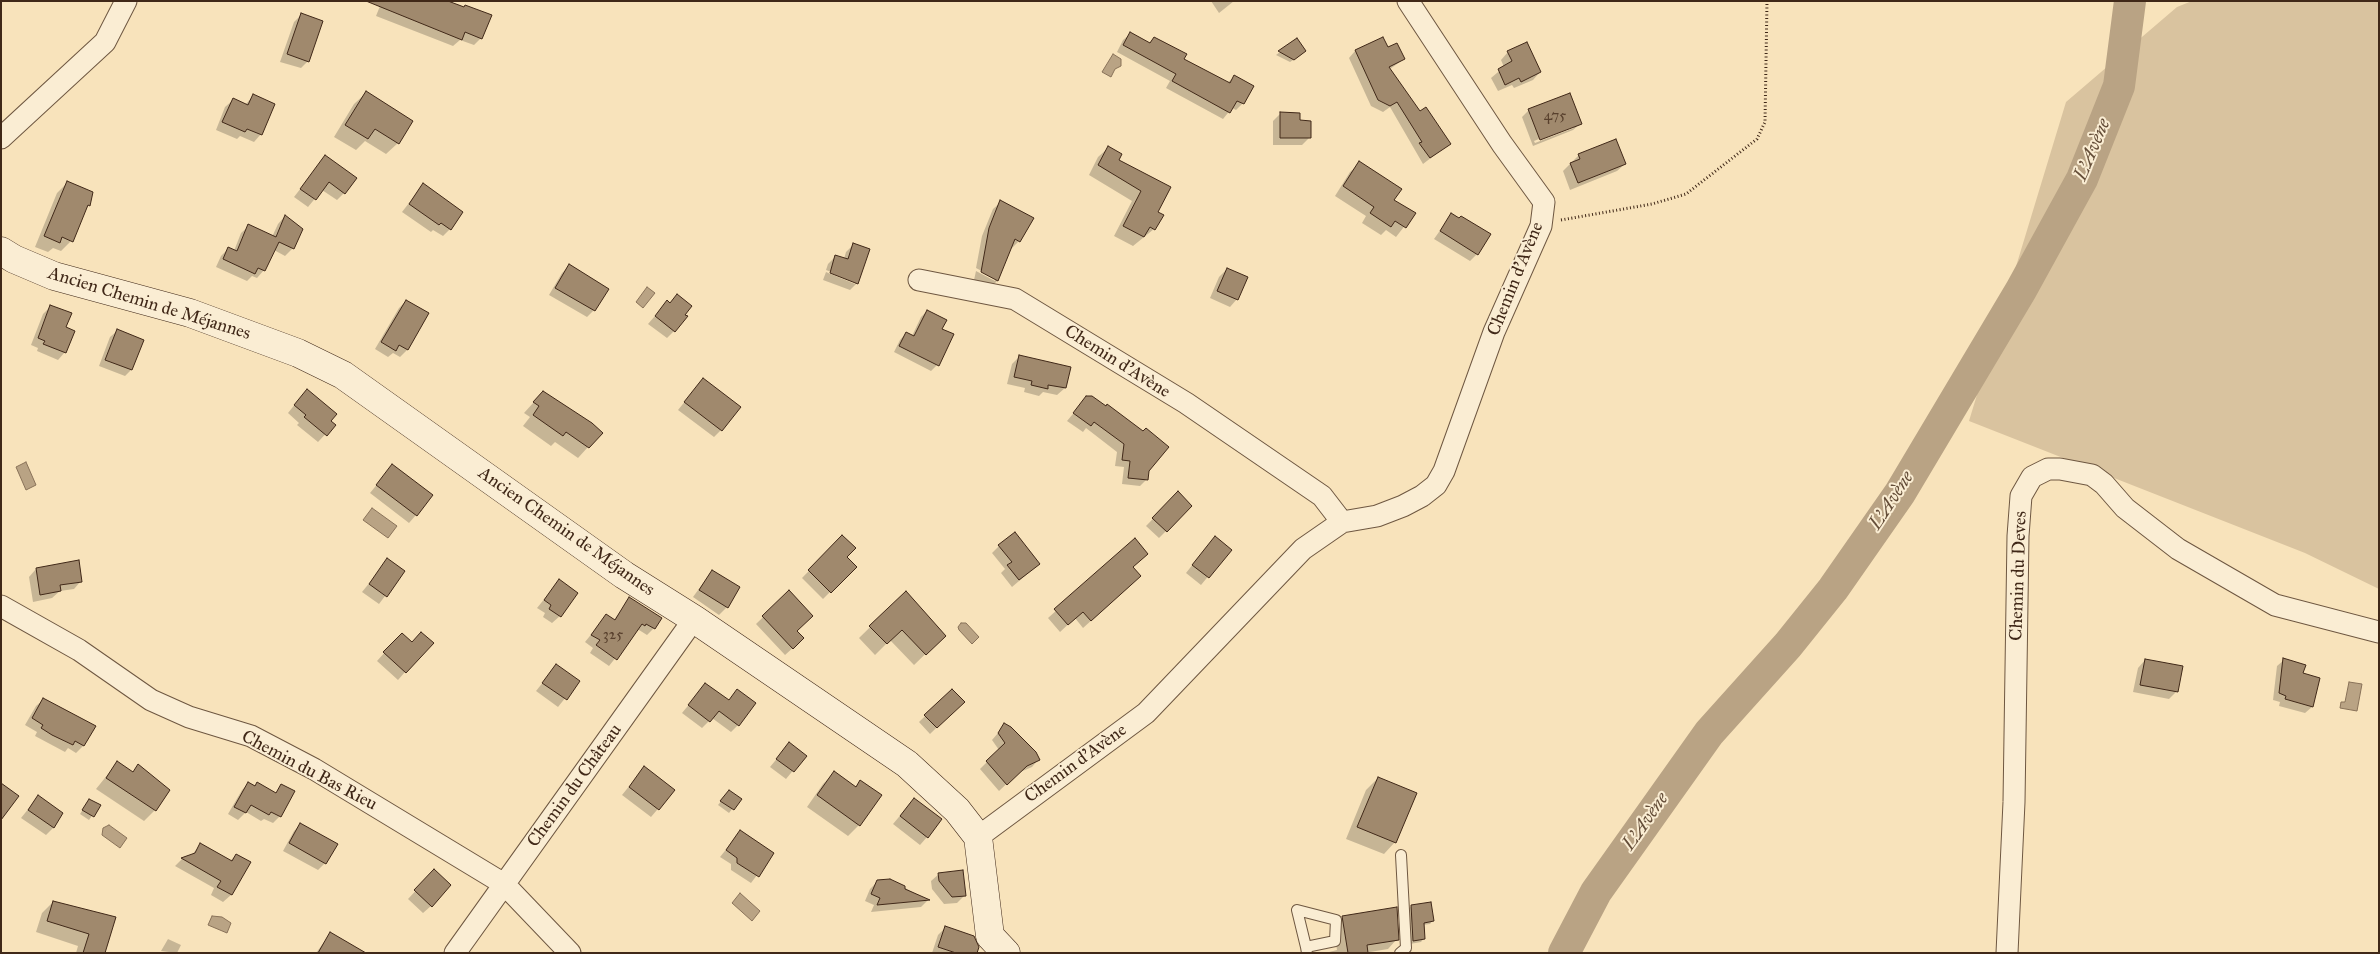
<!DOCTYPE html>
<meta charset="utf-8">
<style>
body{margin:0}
#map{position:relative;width:2380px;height:954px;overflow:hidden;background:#f8e3bb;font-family:"IM FELL Great Primer",serif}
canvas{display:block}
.frame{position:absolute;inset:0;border:2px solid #402818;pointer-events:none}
</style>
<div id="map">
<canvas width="2380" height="954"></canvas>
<div class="frame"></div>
</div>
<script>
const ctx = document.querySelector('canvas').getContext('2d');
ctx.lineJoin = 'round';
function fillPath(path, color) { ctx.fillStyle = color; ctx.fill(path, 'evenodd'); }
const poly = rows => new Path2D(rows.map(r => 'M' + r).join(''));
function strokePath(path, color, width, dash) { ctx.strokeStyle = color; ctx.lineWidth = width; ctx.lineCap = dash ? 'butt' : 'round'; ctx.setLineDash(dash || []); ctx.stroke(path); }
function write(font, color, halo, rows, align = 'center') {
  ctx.font = font + ' "IM FELL Great Primer",serif'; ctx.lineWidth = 4; ctx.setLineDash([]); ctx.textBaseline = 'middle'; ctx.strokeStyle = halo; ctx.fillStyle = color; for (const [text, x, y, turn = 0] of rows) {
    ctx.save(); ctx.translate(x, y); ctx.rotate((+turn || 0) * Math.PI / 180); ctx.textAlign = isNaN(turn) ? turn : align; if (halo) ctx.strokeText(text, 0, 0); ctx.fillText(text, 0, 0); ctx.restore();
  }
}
fillPath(poly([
 [2192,1,2379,1,2379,589,2305,553,1969,421,2066,102,2177,7]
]), '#d9c39f');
const water = poly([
 [1113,54,1121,59,1121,66,1115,69,1111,77,1102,72,1113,54],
 [647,287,655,293,643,308,636,302,647,287],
 [26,462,36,485,26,490,16,467,26,462],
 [372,508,397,526,388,538,363,520,372,508],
 [961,623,966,623,979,637,972,644,959,630,958,627,961,623],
 [2349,682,2362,684,2357,711,2340,708,2341,702,2345,702,2349,682],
 [109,825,127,838,120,848,102,835,103,828,109,825],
 [740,893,760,911,752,921,732,903,740,893],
 [212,916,222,917,231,923,227,933,208,925,212,916]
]);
fillPath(water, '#b9a384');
strokePath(water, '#897259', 1);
fillPath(poly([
 [382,1,438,1,481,38,474,45,460,40,453,46,376,16],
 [1211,1,1234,1,1219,13],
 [301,15,308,61,301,68,280,62,294,22],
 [1130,34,1149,43,1154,38,1183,59,1227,83,1234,77,1243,103,1236,110,1232,108,1223,119,1166,88,1170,81,1117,52,1123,40],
 [1383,38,1388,49,1404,59,1390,69,1419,113,1449,144,1423,164,1390,107,1383,112,1371,106,1349,58,1355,51],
 [1296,40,1301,55,1290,62,1276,55],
 [1508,52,1540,72,1533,80,1514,88,1512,85,1498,91,1491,78,1504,67,1501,60],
 [366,93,398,143,386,154,365,141,356,150,334,137,354,104],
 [253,96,261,134,254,142,240,136,237,139,216,130,225,107,233,100,245,105],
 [1529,110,1581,123,1573,130,1533,146,1522,117],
 [1574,125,1574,128,1535,143,1534,141],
 [1281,113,1299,122,1309,138,1302,145,1273,145,1273,121],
 [1108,148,1118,160,1169,188,1156,212,1154,229,1133,246,1114,236,1132,201,1089,175,1098,157],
 [1579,155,1625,164,1617,171,1570,190,1563,171],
 [325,157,344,193,337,200,322,190,308,207,294,197],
 [1360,163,1393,200,1414,214,1396,237,1386,230,1381,235,1362,223,1366,216,1335,196,1350,172],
 [68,182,89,205,85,209,71,241,61,251,53,248,48,252,35,247,57,193],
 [423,185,450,229,443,236,433,230,431,232,402,212],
 [1001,202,1019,241,1012,248,1010,248,997,281,990,288,974,280,976,271,995,281,995,278,976,268,982,236,993,209],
 [1451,215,1477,254,1470,261,1434,239],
 [285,216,293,248,285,256,274,250,264,270,257,278,252,276,247,281,216,267,221,256,229,248,234,251,241,233,249,226,272,237,278,224],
 [853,245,857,283,850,290,823,280,826,272,855,284,855,281,826,270,828,264,836,256,844,259,846,252],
 [569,266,594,310,587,317,549,295,562,273],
 [1227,269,1237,299,1230,307,1210,298,1219,277],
 [406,301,428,314,407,350,400,357,393,353,388,357,375,349,399,308],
 [667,302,669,304,674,331,667,338,648,324],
 [50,307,65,328,65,352,58,360,37,351,38,348,31,345,43,314],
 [927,311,941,330,937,365,931,371,894,352,900,340,906,333,912,336,921,317],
 [117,331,131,370,125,376,99,366,110,337],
 [1020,356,1069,368,1065,388,1057,395,1043,392,1039,396,1024,392,1025,388,1007,384,1012,364],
 [703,379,721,430,714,437,678,410],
 [543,392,588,447,578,458,555,442,551,446,523,426,530,417,524,413],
 [1087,397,1106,408,1148,471,1147,479,1140,486,1122,484,1124,467,1115,466,1117,452,1086,428,1083,432,1067,421],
 [300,398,334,425,318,442,297,425,299,423,288,413],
 [392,466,416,515,409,523,370,493],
 [1178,493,1191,506,1159,538,1146,526],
 [842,537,845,557,855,567,823,599,802,578],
 [1135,540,1132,584,1083,628,1075,618,1060,632,1048,618],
 [1208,545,1230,550,1201,585,1186,573],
 [999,546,1039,564,1012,587,1001,573,1005,569,992,553],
 [388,560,404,571,379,604,362,592],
 [36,569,81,581,74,589,60,591,52,598,33,602,29,577],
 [712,571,738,588,727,607,719,615,693,597],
 [559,581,560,616,552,623,543,617,545,613,537,608],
 [789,592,796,631,795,646,785,655,756,624],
 [906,592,944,636,914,665,890,640,875,655,859,638],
 [630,598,654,628,647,635,639,630,636,632,609,666,590,653,593,648,585,642,606,616,613,621],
 [394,642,412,644,405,672,398,680,377,661],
 [2145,660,2177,691,2169,699,2133,692,2138,668],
 [2284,660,2302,674,2312,707,2305,713,2279,706,2280,702,2273,700,2277,666],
 [556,666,578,682,558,707,536,691],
 [706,684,728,701,737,691,738,725,731,732,712,718,702,728,682,713],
 [952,690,963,702,930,734,919,722],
 [44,699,94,727,83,746,76,753,68,748,65,752,35,736,37,732,25,725,36,706],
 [1005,725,1038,760,1032,767,1018,773,999,791,980,769,999,750,992,740],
 [789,744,805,756,786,779,770,767],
 [117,763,132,773,138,766,155,810,144,821,96,789],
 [644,768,673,791,651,817,622,795],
 [834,773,855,787,860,782,859,825,848,836,807,807,823,784],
 [1378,778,1395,842,1384,854,1346,839,1366,790],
 [249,783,275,794,282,785,280,816,273,823,264,819,261,821,246,812,238,820,228,814,242,790],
 [726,795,740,799,729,813,718,805],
 [38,797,62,813,53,828,46,835,21,818],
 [914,799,927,837,920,845,893,824],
 [89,800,99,806,89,820,80,814],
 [301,824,325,863,318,870,283,851,294,831],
 [740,832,773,854,751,883,731,870,731,864,720,857],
 [200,845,230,861,236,855,249,863,231,895,223,902,211,895,214,888,175,866,182,859,191,856],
 [434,871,431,906,423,913,408,899],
 [939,874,965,895,957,903,944,904,932,889,931,881],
 [890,880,928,900,921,907,871,912,874,905,865,901,870,889,878,881],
 [53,902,114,918,103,953,76,953,78,946,36,932,42,913],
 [1411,906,1433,920,1430,924,1423,925,1424,938,1421,942,1410,944,1408,910],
 [1343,917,1397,939,1388,949,1364,953,1325,953,1337,950,1333,926],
 [946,927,976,953,932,953,938,935],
 [330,934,349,953,316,953],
 [168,939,181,945,177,953,161,951]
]), '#0003');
strokePath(poly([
 [1564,953,1596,892,1709,733,1788,645,1833,589,1900,493,2021,290,2082,179,2119,86,2130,1]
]), '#b9a384', 32);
const building = poly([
 [366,1,448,1,464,7,465,5,492,15,482,39,465,32,462,40,366,1],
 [301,13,323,21,309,62,287,54,301,13],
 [1130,32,1150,43,1154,37,1187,54,1184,59,1230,83,1234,75,1254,86,1244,104,1237,101,1230,113,1172,81,1176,74,1123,45,1130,32],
 [1383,37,1388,47,1397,43,1405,59,1389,67,1420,111,1426,107,1451,144,1430,158,1419,143,1422,142,1397,102,1390,106,1378,100,1355,50,1383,37],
 [1297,38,1306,51,1294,60,1278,51,1297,38],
 [1527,42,1541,72,1521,82,1519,78,1505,85,1498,69,1512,61,1507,51,1527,42],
 [366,91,413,121,399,144,375,129,368,139,345,125,366,91],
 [1570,93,1582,124,1540,140,1528,109,1570,93],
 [253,94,275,104,262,135,247,129,245,132,222,122,233,98,248,105,253,94],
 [1280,112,1300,113,1300,120,1311,121,1311,138,1280,138,1280,112],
 [1616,139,1626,164,1578,183,1570,163,1580,159,1578,154,1616,139],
 [1108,146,1122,154,1119,160,1171,187,1158,212,1164,215,1155,230,1150,227,1144,237,1123,226,1141,191,1098,165,1108,146],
 [325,155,357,178,345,194,329,182,316,200,300,189,325,155],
 [1359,161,1402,189,1394,200,1416,213,1406,228,1395,221,1391,227,1370,213,1374,207,1343,186,1359,161],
 [67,181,93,192,90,206,88,205,73,242,62,237,60,243,44,236,67,181],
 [423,183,463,212,451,230,441,223,439,225,409,204,423,183],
 [1000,200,1034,218,1020,242,1015,239,998,281,981,272,989,228,1000,200],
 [1451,213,1459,218,1461,216,1491,234,1478,255,1440,231,1451,213],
 [285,215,303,229,294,249,279,242,265,271,258,268,255,274,223,259,228,247,237,251,248,224,276,237,285,215],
 [853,243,870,249,858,284,830,273,835,255,848,259,853,243],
 [569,264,609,289,595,311,555,288,569,264],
 [1227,268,1248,277,1238,300,1217,291,1227,268],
 [677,294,692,306,685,315,688,316,675,332,655,316,667,300,670,303,677,294],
 [406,300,429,313,408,350,399,345,396,351,381,342,406,300],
 [50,305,72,313,66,327,75,331,66,353,43,344,45,341,38,338,50,305],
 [927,310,947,320,942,329,954,334,939,366,899,346,906,332,914,336,927,310],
 [117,329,144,340,132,370,105,360,117,329],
 [1019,355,1071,367,1066,388,1048,385,1048,389,1031,385,1032,381,1014,377,1019,355],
 [703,378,741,407,722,431,684,402,703,378],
 [307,389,337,414,331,421,336,425,327,436,304,417,306,415,294,405,307,389],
 [543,391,592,423,603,433,589,448,566,432,563,436,533,415,539,406,533,402,543,391],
 [1086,396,1092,396,1106,406,1107,404,1143,431,1146,428,1169,447,1149,471,1148,480,1128,478,1130,461,1122,460,1124,444,1094,422,1091,426,1073,413,1086,396],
 [392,464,433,495,417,516,376,485,392,464],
 [1178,491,1192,506,1167,532,1152,518,1178,491],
 [1015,532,1040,564,1019,580,1007,565,1012,562,998,545,1015,532],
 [842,535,856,548,847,557,857,567,831,593,808,570,842,535],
 [1215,536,1232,550,1209,578,1192,565,1215,536],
 [1135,538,1148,554,1133,567,1141,576,1091,621,1083,612,1068,625,1054,609,1135,538],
 [387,558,405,571,387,597,369,584,387,558],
 [79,560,82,582,60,585,61,591,40,595,36,568,79,560],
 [712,570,740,587,728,608,699,590,712,570],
 [559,579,578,593,561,617,549,609,551,605,544,600,559,579],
 [789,590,813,616,797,631,804,638,793,649,762,616,789,590],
 [906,591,946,636,926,655,902,630,887,644,869,626,906,591],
 [629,597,662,618,655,629,646,624,645,626,642,624,617,660,596,645,600,640,591,635,606,614,615,620,629,597],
 [421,632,434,643,406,673,383,652,402,633,412,642,421,632],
 [2283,658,2306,665,2303,673,2320,678,2313,707,2285,699,2286,696,2279,693,2283,658],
 [2145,659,2183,666,2178,692,2140,685,2145,659],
 [556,664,580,681,567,700,542,683,556,664],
 [705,683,729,700,737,689,756,703,739,726,719,711,710,722,688,705,705,683],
 [952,689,965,702,937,728,924,715,952,689],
 [43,698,96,726,84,746,75,741,73,745,52,735,41,728,43,725,32,718,43,698],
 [1004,723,1011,727,1036,752,1040,760,1027,766,1007,785,986,761,1005,743,998,733,1004,723],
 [789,742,807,756,794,772,776,759,789,742],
 [117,761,133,772,138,764,170,790,156,811,106,778,117,761],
 [644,766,675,790,659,810,629,787,644,766],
 [834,771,856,787,860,780,882,795,860,826,817,795,834,771],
 [1378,777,1417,793,1396,843,1357,827,1378,777],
 [248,782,255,786,257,782,276,793,281,784,295,791,281,817,271,812,269,815,251,805,246,813,234,807,248,782],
 [1,783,19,796,1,820,1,783],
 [729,790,742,799,734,810,720,801,729,790],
 [38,795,63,813,54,828,28,810,38,795],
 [914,798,942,819,928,838,900,816,914,798],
 [89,799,101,805,94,817,82,810,89,799],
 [300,823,338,844,326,864,289,843,300,823],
 [740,830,774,853,759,877,737,863,737,858,726,850,740,830],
 [200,843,232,861,236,854,251,862,232,895,217,887,221,881,181,858,195,853,200,843],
 [434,869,451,885,432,907,414,890,434,869],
 [963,870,966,896,952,897,939,881,938,873,963,870],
 [890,879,905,886,905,889,930,900,877,905,880,898,871,894,877,880,890,879],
 [53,901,116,917,105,953,83,953,89,934,47,921,53,901],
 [1431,902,1434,921,1424,923,1425,939,1413,941,1411,905,1431,902],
 [1397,907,1399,940,1367,945,1368,953,1348,953,1342,916,1397,907],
 [945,926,974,936,979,947,977,953,956,953,938,947,945,926],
 [330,932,366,953,318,953,330,932]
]);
fillPath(building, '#a0896d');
strokePath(building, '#402818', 1);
const lane = poly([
 [1306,947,1335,941,1336,920,1297,910,1306,947,1307,953],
 [1400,953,1406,948,1401,855]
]);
const street = poly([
 [1,138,105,42,126,1],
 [919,280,1015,299,1186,403,1322,496,1342,522],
 [1,606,79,650,151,700,189,717,251,736,314,769,504,884,570,953],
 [978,837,1146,713,1303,549,1342,522,1377,516,1403,506,1422,496,1436,485,1444,471,1494,332,1541,226,1544,202,1502,144,1408,1],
 [455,953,694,619],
 [2007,953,2014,802,2018,536,2021,496,2032,477,2048,469,2060,469,2092,475,2104,484,2125,508,2178,549,2275,605,2379,632]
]);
const secondary = poly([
 [1,251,14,259,54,276,190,313,298,353,343,375,624,575,694,619,907,764,957,810,978,837,990,936,1006,953]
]);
strokePath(lane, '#6e5741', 12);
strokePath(street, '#6e5741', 23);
strokePath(secondary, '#402818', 29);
strokePath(poly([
 [1561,220,1652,204,1686,194,1757,139,1765,122,1767,1]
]), '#402818', 3, [1, 2.5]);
strokePath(lane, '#faedd3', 10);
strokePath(street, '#faedd3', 21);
strokePath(secondary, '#faedd3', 28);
write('15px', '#58402d', null, [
 ["475",1555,116],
 ["325",613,635]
]);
write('18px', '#402818', '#faedd3', [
 ["Chemin d'Avène",1516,279,-68],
 ["Ancien Chemin de Méjannes",149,304,17],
 ["Chemin d'Avène",1117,362,32],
 ["Ancien Chemin de Méjannes",566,532,35],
 ["Chemin du Deves",2019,576,-88],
 ["Chemin d'Avène",1076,764,-36],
 ["Chemin du Bas Rieu",309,771,28],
 ["Chemin du Château",575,786,-54]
]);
write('italic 19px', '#644d38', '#faedd3', [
 ["L'Avène",2093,150,-67],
 ["L'Avène",1892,501,-57],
 ["L'Avène",1646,822,-55]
]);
</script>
